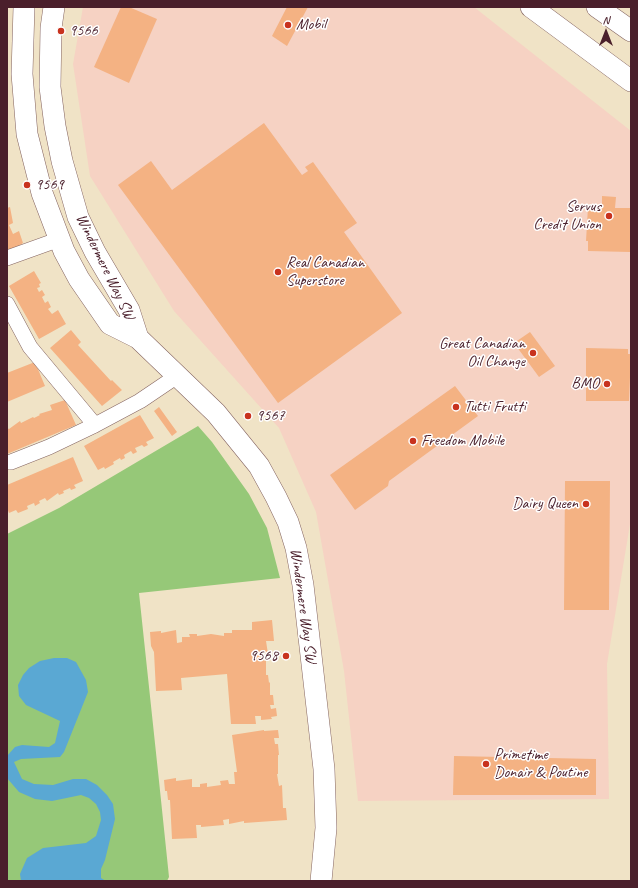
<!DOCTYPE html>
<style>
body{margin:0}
#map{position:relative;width:638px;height:888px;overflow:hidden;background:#f0e3c6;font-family:Caveat,sans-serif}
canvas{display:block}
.frame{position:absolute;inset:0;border:8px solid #4a1f2b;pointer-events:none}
.north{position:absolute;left:586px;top:12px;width:40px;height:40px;-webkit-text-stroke:3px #fff;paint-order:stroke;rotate:0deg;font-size:11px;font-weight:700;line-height:16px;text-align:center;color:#4a1f2b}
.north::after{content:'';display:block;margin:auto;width:14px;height:18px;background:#4a1f2b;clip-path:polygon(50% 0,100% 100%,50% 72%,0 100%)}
</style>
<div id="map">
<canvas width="638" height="888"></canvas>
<div class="frame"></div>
<div class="north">N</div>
</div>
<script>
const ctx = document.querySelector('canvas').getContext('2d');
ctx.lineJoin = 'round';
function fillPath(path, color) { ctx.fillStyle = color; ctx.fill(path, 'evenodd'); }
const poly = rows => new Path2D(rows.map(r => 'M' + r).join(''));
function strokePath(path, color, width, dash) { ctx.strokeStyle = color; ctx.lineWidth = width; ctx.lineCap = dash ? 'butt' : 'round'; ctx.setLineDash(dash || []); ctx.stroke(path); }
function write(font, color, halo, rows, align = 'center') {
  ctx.font = font + ' Caveat,sans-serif'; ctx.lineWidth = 3; ctx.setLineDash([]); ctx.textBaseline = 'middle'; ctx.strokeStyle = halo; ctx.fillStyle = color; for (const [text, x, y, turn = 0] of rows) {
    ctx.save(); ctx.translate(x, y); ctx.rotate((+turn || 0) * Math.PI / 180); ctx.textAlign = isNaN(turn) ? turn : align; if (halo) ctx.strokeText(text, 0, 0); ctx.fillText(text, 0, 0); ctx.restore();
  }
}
fillPath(poly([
 [83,7,474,7,631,131,631,518,607,664,609,799,358,801,344,671,316,512,279,428,174,311,90,176,73,64]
]), '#f6d2c3');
fillPath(poly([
 [198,426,212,442,249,494,267,528,280,578,139,593,159,781,169,877,167,881,7,881,7,534,59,508]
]), '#96c878');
fillPath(poly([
 [54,658,67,658,76,662,86,680,88,692,64,752,60,757,21,759,14,762,22,779,34,784,53,785,73,779,86,779,97,785,107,795,113,804,115,819,105,860,101,869,101,878,106,881,21,881,20,874,27,858,43,848,86,843,96,836,101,820,100,812,96,804,89,798,81,795,52,801,35,799,19,792,7,778,7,756,15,747,22,745,49,747,55,743,60,721,26,705,19,696,18,685,23,675,29,668,40,661]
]), '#5aa8d3');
fillPath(poly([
 [121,7,129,7,157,19,129,83,94,67],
 [287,7,308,7,287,46,272,36],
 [264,123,302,175,308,171,305,167,313,162,357,223,344,232,402,313,278,403,118,185,151,161,172,190],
 [602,196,616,197,615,208,630,208,630,252,588,251,588,241,586,241,588,207,602,207],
 [10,207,13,223,9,225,13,234,19,231,23,243,20,245,21,247,7,253,7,208],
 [34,271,41,283,39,284,40,287,37,288,39,292,42,290,45,295,42,297,45,303,48,301,51,307,48,309,52,314,58,310,66,324,39,339,9,286],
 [71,330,81,342,78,345,111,381,112,380,122,390,102,406,50,348],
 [530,332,555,366,539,377,514,343],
 [586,348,628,349,628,354,631,354,629,401,586,401],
 [35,362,45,386,7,402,7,373],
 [455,386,478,416,389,481,388,486,355,510,330,475],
 [65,400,76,425,7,454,7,428,9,429,20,421,21,423,33,417,34,418,40,415,39,414,52,410,50,405],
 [159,407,177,432,172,436,154,411],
 [140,415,154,438,146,442,148,445,144,447,142,445,135,448,137,452,133,454,131,451,124,455,125,458,121,460,120,458,113,462,114,464,105,469,104,467,98,470,84,446],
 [73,457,83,481,74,485,76,488,71,490,70,488,63,491,64,493,59,495,58,493,47,501,45,498,39,501,40,503,35,506,34,503,27,506,28,509,18,513,16,510,9,513,7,508,7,485],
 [565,481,610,481,609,610,564,610],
 [272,620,274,641,266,641,268,654,263,654,264,661,266,660,266,675,268,675,269,683,270,682,270,695,273,695,274,705,270,705,271,709,276,708,277,716,271,717,272,719,261,720,261,716,255,716,256,724,231,724,227,674,181,678,182,690,156,691,154,652,151,646,150,632,161,631,161,633,176,630,177,643,182,642,182,637,190,637,189,634,197,634,197,636,211,634,224,636,224,633,232,633,232,630,252,630,252,622],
 [264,730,264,731,278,730,279,738,274,738,275,744,278,744,279,755,278,755,278,774,277,774,279,786,282,785,283,808,286,808,287,820,244,823,244,821,229,824,229,819,223,820,224,825,201,827,201,825,196,825,197,838,172,839,170,800,168,800,167,791,165,791,164,780,176,778,176,781,192,779,192,787,200,787,200,784,207,783,207,787,221,785,220,781,228,780,229,784,235,784,234,772,237,772,232,735],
 [454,756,596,759,596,795,453,795]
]), '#f4b283');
const street = poly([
 [7,258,60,239],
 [7,304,30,347,95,425],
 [11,462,49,447,95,425,140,401,177,376]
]);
const secondary = poly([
 [24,7,22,74,27,134,42,193,64,251,79,279,110,324,138,338,216,413,259,466,276,497,288,522,296,548,303,585,324,769,326,828,321,881],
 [54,7,51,28,50,87,55,126,62,161,78,217,95,252,129,310,138,338],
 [531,7,631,81],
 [597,7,631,31]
]);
strokePath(street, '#846461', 16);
strokePath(secondary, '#846461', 22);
strokePath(street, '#fff', 15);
strokePath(secondary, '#fff', 21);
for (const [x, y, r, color] of [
 [288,25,4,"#c8321e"],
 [61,31,4,"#c8321e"],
 [27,185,4,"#c8321e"],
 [609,216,4,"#c8321e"],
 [278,272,4,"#c8321e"],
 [533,353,4,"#c8321e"],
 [607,384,4,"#c8321e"],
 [456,407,4,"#c8321e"],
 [248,416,4,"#c8321e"],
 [413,441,4,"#c8321e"],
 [586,504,4,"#c8321e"],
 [286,656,4,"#c8321e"],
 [486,764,4,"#c8321e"]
]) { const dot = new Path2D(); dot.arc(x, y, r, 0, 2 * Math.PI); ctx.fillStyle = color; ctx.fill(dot); strokePath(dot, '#fff', 1.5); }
write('16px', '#4a1f2b', '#fff', [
 ["Mobil",296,25],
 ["9566",69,31],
 ["9569",35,185],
 ["Servus",601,207,"right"],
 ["Credit Union",601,225,"right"],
 ["Real Canadian",286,263],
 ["Superstore",286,281],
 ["Great Canadian",525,344,"right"],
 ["Oil Change",525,362,"right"],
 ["BMO",599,384,"right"],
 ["Tutti Frutti",464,407],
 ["9567",256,416],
 ["Freedom Mobile",421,441],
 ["Dairy Queen",578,504,"right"],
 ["9568",278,656,"right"],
 ["Primetime",494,755],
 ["Donair & Poutine",494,773]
], 'left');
write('16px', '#4a1f2b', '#fff', [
 ["Windermere Way SW",105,267,64],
 ["Windermere Way SW",303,606,82]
]);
</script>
